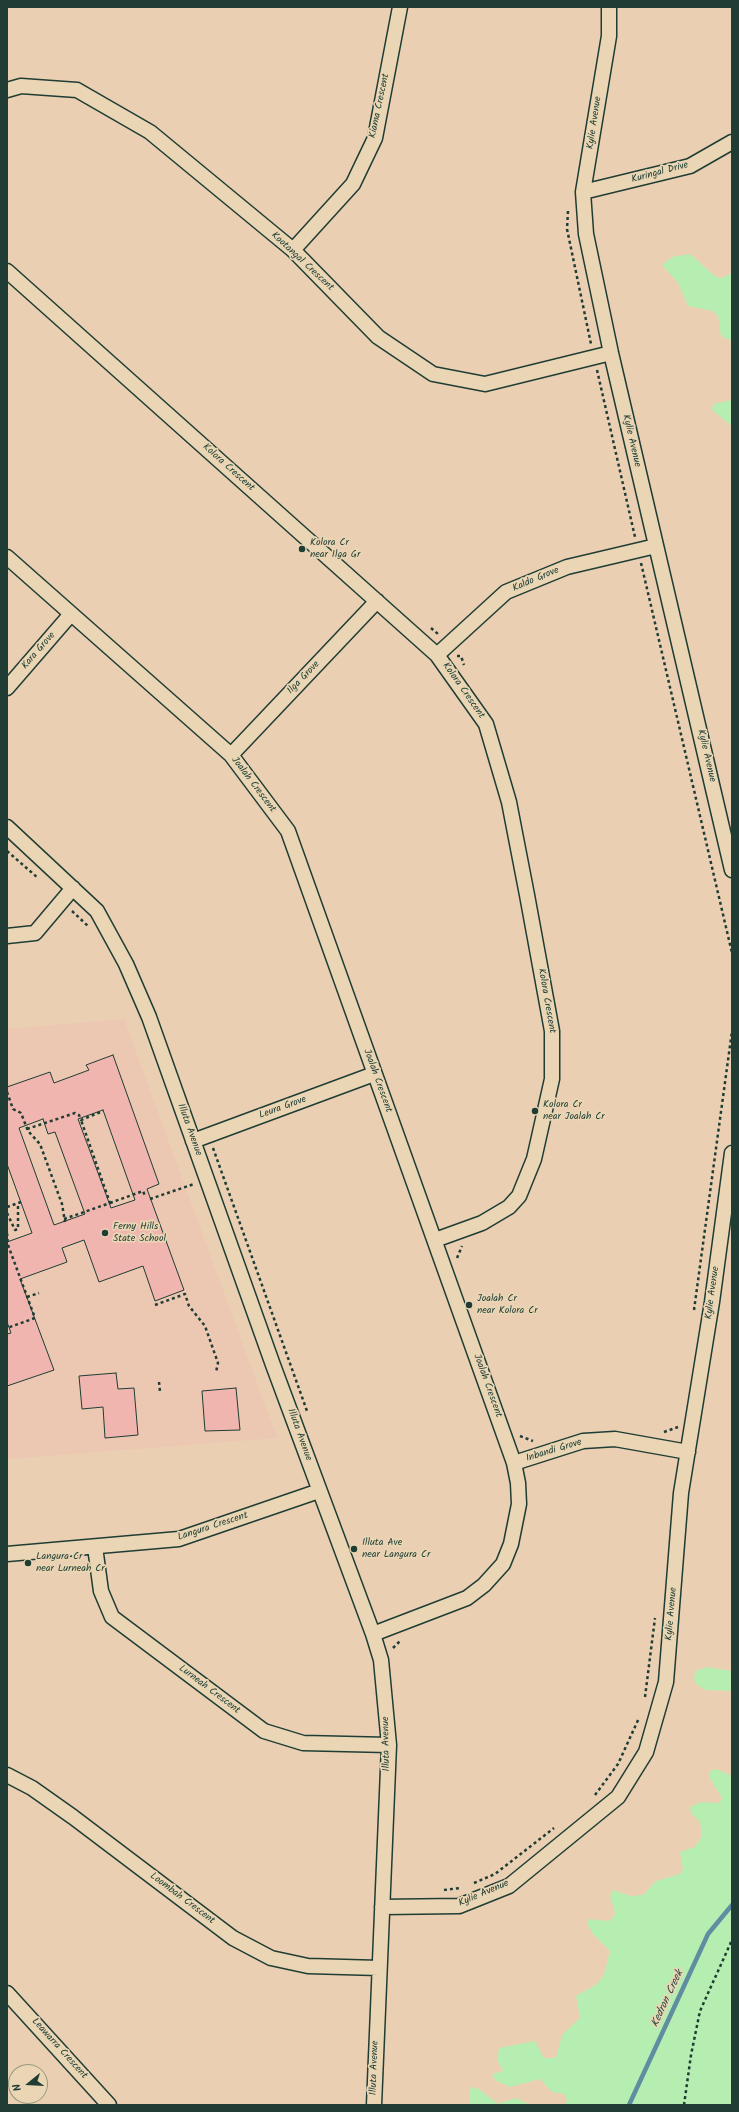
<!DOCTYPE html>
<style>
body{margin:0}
#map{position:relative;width:739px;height:2112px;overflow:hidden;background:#ebcfb3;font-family:Kalam,sans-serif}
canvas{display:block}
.frame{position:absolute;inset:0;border:8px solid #1f3d34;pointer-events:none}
.north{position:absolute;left:8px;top:2064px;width:40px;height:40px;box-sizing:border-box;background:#ead6b4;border:1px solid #999981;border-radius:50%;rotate:252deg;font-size:11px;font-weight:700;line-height:16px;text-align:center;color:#1f3d34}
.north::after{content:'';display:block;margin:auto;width:14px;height:18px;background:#1f3d34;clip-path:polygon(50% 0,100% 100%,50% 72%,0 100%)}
</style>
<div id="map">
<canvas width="739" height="2112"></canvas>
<div class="frame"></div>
<div class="north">N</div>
</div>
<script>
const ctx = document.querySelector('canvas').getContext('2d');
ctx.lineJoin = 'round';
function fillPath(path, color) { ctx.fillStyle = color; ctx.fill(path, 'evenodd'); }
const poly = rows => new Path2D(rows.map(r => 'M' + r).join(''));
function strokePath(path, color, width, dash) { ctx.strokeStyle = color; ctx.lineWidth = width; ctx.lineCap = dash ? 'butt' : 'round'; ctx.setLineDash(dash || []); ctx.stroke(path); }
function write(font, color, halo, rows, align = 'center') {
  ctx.font = font + ' Kalam,sans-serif'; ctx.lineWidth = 3.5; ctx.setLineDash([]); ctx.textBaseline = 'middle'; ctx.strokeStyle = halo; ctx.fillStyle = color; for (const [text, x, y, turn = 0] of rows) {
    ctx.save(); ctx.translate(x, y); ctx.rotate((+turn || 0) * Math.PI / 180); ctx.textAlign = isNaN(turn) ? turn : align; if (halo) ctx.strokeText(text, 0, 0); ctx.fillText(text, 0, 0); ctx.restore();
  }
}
fillPath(poly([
 [124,1019,277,1438,7,1459,7,1029]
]), '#ecc7b2');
fillPath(poly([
 [690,254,716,277,722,278,732,273,732,341,721,336,718,316,713,311,688,306,678,283,662,265,672,257],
 [732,400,732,426,712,410,713,404],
 [707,1667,732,1671,732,1691,705,1690,695,1683,694,1677,696,1671],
 [716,1769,732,1776,732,2105,565,2105,567,2099,564,2094,552,2092,540,2079,510,2087,495,2080,492,2074,503,2071,497,2060,499,2048,535,2041,544,2058,556,2058,562,2035,580,2018,576,1996,597,1984,604,1975,610,1951,593,1934,587,1924,589,1919,608,1921,613,1918,615,1913,610,1896,613,1890,631,1896,643,1895,656,1881,680,1874,683,1869,680,1852,695,1847,702,1836,700,1822,691,1813,690,1807,701,1802,719,1803,722,1798,709,1777,710,1771],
 [472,2087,479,2089,498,2104,516,2098,530,2105,470,2105,469,2092]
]), '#b6eeb1');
strokePath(poly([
 [629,2105,708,1934,732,1905]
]), '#618da1', 4.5);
const building = poly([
 [113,1055,159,1184,147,1189,184,1290,155,1301,143,1266,99,1282,84,1240,62,1248,67,1262,20,1279,54,1370,7,1386,7,1334,11,1333,7,1322,7,1242,32,1233,7,1164,7,1087,50,1072,54,1083,89,1070,86,1065,113,1055],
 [103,1110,135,1200,111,1208,78,1119,103,1110],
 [43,1119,48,1134,55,1132,85,1214,54,1225,19,1128,43,1119],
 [116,1373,118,1389,134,1388,138,1435,105,1438,103,1407,82,1409,79,1376,116,1373],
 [236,1388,240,1430,205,1431,202,1391,236,1388]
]);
fillPath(building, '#f0b5ae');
strokePath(building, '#1f3d34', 1);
const street = poly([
 [609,7,609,36,583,192,586,234,611,353,732,870],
 [7,90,21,86,77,90,150,132,293,250,378,337,433,374,485,384,611,353],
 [583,192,690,166,732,142],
 [293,250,353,184,375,138,400,7],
 [7,271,437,655,486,724,509,802,527,895,552,1031,552,1079,534,1159,519,1196,509,1207,482,1223,435,1240],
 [7,557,231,755,288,831,514,1463,518,1483,519,1504,511,1544,503,1564,484,1585,467,1598,373,1634],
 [437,655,506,592,567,567,656,546],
 [7,688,71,614],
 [231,755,377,601],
 [7,827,97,911,126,964,149,1017,273,1365,373,1634,381,1660,389,1745,374,2105],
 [7,936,35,933,73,888],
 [193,1141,374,1074],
 [514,1463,583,1441,615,1439,688,1452],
 [95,1547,101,1591,112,1617,264,1731,303,1743,389,1745],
 [7,1554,179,1539,319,1491],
 [7,1775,32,1788,73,1817,233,1938,271,1958,308,1966,379,1968],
 [382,1907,459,1906,509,1886,618,1797,646,1752,666,1682,681,1493,712,1302,732,1153],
 [7,1993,109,2105]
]);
strokePath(street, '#1f3d34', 17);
strokePath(poly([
 [568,211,567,229,591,344],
 [597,370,635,537],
 [641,563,732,953],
 [431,628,438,634],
 [457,656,461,656,464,665],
 [7,851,38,878],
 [72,911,89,927],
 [7,1092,13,1109,21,1113,28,1131,40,1144,62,1204,65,1222],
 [27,1129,75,1113,79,1115,81,1120,103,1111],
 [213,1148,307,1411],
 [150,1199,194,1184],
 [110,1203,143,1191,145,1196],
 [7,1207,21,1202],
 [7,1213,15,1230,18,1229,18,1203],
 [64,1219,110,1203,81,1120],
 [7,1233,8,1245,35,1318,7,1328],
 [457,1258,462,1246],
 [27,1297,39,1293],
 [155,1305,185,1294,189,1306,205,1326,218,1363,216,1372],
 [694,1310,732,1031],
 [159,1382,160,1392],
 [664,1432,678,1427],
 [520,1436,533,1441],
 [393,1648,401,1640],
 [645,1697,655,1618],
 [595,1795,618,1764,639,1718],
 [474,1883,495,1874,554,1828],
 [444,1890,460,1888],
 [684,2105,691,2055,700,2011,732,1940]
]), '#1f3d34', 2.5, [3, 3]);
strokePath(street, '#ead6b4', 14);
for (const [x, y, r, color] of [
 [302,549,4,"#1f3d34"],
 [535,1111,4,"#1f3d34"],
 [105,1233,4,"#1f3d34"],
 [469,1305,4,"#1f3d34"],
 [354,1549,4,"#1f3d34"],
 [28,1563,4,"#1f3d34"]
]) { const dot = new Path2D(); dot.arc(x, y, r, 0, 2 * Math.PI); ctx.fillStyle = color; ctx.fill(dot); strokePath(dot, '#ead6b4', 1.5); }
write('10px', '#1f3d34', '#ead6b4', [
 ["Kiama Crescent",380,106,-78],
 ["Kylie Avenue",595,123,-81],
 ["Kuringal Drive",660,173,-15],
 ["Kootangal Crescent",302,262,43],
 ["Kylie Avenue",631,441,77],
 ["Kolora Crescent",228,468,42],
 ["Kaldo Grove",536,580,-23],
 ["Kara Grove",39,651,-49],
 ["Ilga Grove",304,678,-46],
 ["Kolora Crescent",463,691,55],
 ["Kylie Avenue",706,756,77],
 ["Joalah Crescent",253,785,53],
 ["Kolora Crescent",546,1001,80],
 ["Joalah Crescent",377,1081,70],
 ["Leura Grove",283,1108,-20],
 ["Illuta Avenue",189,1130,70],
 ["Kylie Avenue",713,1293,-82],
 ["Joalah Crescent",487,1386,70],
 ["Illuta Avenue",299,1435,70],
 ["Inbandi Grove",554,1451,-17],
 ["Langura Crescent",213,1527,-18],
 ["Kylie Avenue",672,1614,-85],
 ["Lurneah Crescent",209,1690,37],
 ["Illuta Avenue",387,1744,-91],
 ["Kylie Avenue",484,1894,-23],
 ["Loombah Crescent",182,1899,37],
 ["Leawarra Crescent",59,2049,48],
 ["Illuta Avenue",375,2068,-88]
]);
write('10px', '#1f3d34', '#ead6b4', [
 ["Kolora Cr",310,543],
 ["near Ilga Gr",310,555],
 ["Kolora Cr",543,1105],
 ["near Joalah Cr",543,1117],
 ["Ferny Hills",113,1227],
 ["State School",113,1239],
 ["Joalah Cr",477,1299],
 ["near Kolora Cr",477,1311],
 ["Illuta Ave",362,1543],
 ["near Langura Cr",362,1555],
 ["Langura Cr",36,1557],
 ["near Lurneah Cr",36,1569]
], 'left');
write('italic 11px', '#2a4a46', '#ead6b4', [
 ["Kedron Creek",668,1999,-65]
]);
</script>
